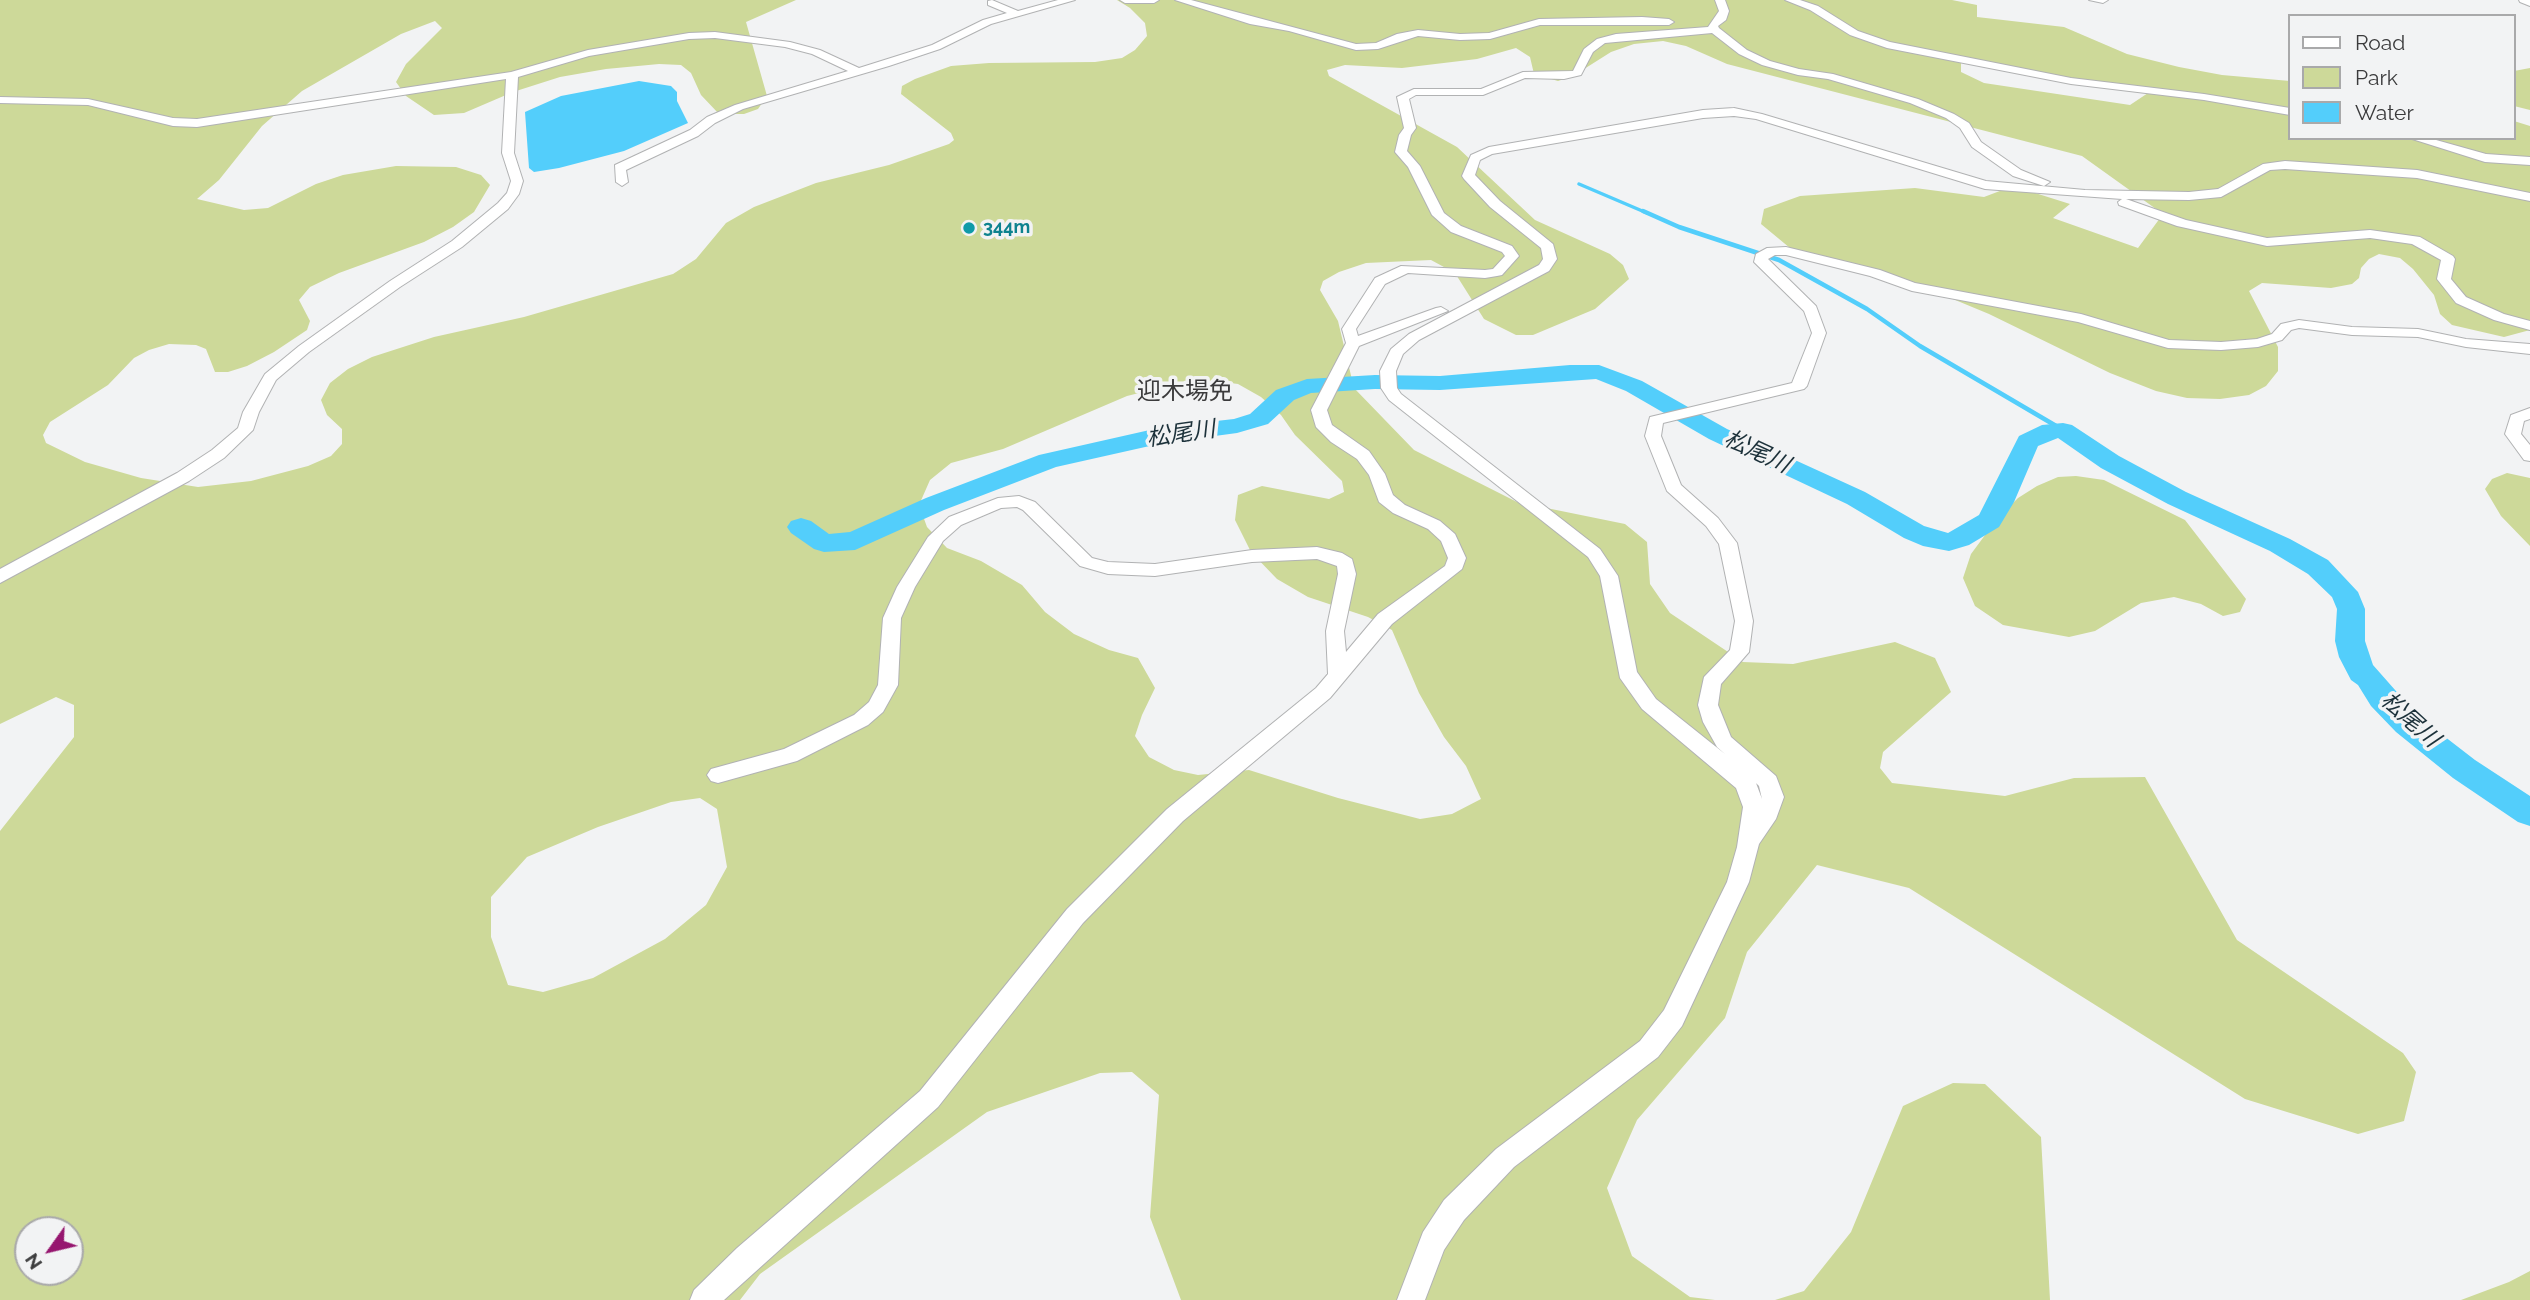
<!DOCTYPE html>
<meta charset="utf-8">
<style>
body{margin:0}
#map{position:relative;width:2530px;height:1300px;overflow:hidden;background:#f2f3f4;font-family:Raleway,sans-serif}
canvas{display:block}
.legend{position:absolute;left:2288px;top:14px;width:228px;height:126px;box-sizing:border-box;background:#f2f3f4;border:2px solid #a9a9aa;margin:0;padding:9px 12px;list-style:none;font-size:21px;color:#3b3b3c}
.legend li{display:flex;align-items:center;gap:14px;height:35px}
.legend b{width:35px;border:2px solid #a9a9aa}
.north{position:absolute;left:14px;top:1216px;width:70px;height:70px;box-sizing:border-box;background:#f2f3f4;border:2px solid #a9a9aa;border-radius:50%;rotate:236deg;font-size:19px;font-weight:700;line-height:28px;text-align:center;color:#3b3b3c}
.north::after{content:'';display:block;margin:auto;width:24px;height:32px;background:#96166f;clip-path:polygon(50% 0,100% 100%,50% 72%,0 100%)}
</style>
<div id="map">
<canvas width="2530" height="1300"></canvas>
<ul class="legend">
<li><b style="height:9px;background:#fff"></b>Road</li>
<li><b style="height:19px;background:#cdd999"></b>Park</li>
<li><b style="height:19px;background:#53cefb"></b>Water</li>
</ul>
<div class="north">N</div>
</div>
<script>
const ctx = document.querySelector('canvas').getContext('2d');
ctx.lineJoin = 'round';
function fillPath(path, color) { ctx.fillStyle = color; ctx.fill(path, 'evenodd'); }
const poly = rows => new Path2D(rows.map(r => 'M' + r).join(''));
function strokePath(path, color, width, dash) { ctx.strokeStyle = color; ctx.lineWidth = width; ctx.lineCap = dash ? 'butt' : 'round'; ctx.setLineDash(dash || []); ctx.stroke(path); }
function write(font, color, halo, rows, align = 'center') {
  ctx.font = font + ' Raleway,"Noto Sans JP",sans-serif'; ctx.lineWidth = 7; ctx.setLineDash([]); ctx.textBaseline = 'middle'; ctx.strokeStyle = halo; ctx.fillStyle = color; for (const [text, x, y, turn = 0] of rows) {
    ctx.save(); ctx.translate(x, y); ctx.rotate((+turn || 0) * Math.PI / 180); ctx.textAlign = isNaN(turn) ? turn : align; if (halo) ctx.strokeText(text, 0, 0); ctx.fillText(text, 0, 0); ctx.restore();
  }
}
fillPath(poly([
 [0,0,796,0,746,22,767,96,758,109,744,114,719,114,701,95,691,73,681,65,659,64,606,69,560,77,513,92,464,113,434,115,406,96,396,82,406,64,442,28,435,21,401,34,302,91,262,126,219,180,197,199,244,210,268,208,316,184,343,175,396,166,456,167,481,175,490,185,474,212,453,227,424,242,339,273,310,287,299,300,310,321,307,330,274,352,247,366,228,372,215,372,206,349,196,345,169,344,149,350,134,358,108,385,50,422,43,435,46,443,85,462,141,478,198,487,251,481,308,466,331,456,342,444,342,429,327,415,321,400,330,383,348,369,372,357,434,337,524,317,673,274,696,259,726,223,754,207,816,183,889,165,949,144,954,140,951,133,901,94,902,86,915,79,951,66,989,63,1095,62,1122,58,1135,50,1147,36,1145,23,1130,8,1117,0,1952,0,1977,5,1977,17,2064,27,2127,54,2179,67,2222,75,2290,81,2290,138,2514,138,2514,121,2530,126,2530,330,2504,337,2452,325,2440,314,2434,295,2413,269,2400,258,2379,254,2369,259,2361,268,2359,278,2352,284,2331,288,2262,283,2249,291,2278,347,2278,371,2266,386,2249,395,2220,399,2187,398,2156,391,2110,373,1989,314,1948,297,1790,248,1761,224,1764,209,1800,196,1915,188,1984,197,2013,186,2070,204,2053,218,2138,248,2163,214,2082,156,1727,64,1686,46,1663,41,1634,44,1611,52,1573,76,1558,81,1534,74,1530,57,1516,48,1477,59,1402,68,1345,65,1327,70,1329,76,1457,147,1535,220,1610,254,1623,265,1629,279,1595,309,1533,335,1516,335,1484,319,1455,273,1431,260,1366,263,1339,272,1323,281,1320,290,1338,321,1354,388,1414,450,1517,502,1625,524,1647,542,1650,584,1670,613,1743,662,1793,664,1895,642,1935,658,1951,692,1883,752,1880,768,1892,783,2005,796,2074,778,2145,777,2237,940,2403,1053,2416,1072,2404,1121,2358,1134,2245,1099,1909,888,1817,865,1747,952,1725,1018,1637,1120,1607,1188,1632,1256,1690,1297,1715,1300,1181,1300,1150,1217,1159,1095,1132,1072,1100,1073,987,1112,760,1274,740,1300,0,1300,0,831,74,737,74,705,56,697,0,724],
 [1961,59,2148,93,2130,105,1984,83,1961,72],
 [1223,382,1238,384,1261,397,1281,415,1295,435,1342,481,1344,492,1329,499,1262,486,1238,495,1235,520,1251,552,1277,579,1308,597,1368,617,1392,630,1419,693,1444,737,1466,766,1481,799,1452,814,1420,819,1338,798,1249,770,1198,775,1174,770,1149,757,1135,736,1142,715,1155,688,1138,658,1109,650,1074,634,1045,612,1022,585,981,561,947,548,927,527,919,505,930,480,951,463,1003,449,1127,396,1163,387],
 [700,798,717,809,727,867,706,905,665,939,593,978,543,992,508,985,491,937,491,897,527,857,598,827,671,802],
 [28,1230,70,1230,70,1272,28,1272],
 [2530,68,2530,110,2514,106,2514,71],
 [2507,473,2530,478,2530,546,2501,516,2485,489,2492,479],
 [2076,476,2104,480,2185,520,2246,599,2240,612,2223,616,2201,604,2174,597,2141,603,2095,631,2069,637,2003,625,1975,606,1963,578,1971,554,1997,519,2018,498,2037,486,2058,477],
 [1953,1083,1985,1084,2041,1137,2050,1300,1775,1300,1804,1291,1851,1232,1903,1106],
 [2530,1271,2530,1300,2461,1300,2509,1282]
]), '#cdd999');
fillPath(poly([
 [639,81,671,86,677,92,677,101,688,123,624,151,559,168,534,172,529,168,525,112,561,96]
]), '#53cefb');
strokePath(poly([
 [1579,184,1647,213]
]), '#53cefb', 3.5);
strokePath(poly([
 [1643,211,1679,227,1779,260,1867,309,1920,346,2063,430]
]), '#53cefb', 4.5);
fillPath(poly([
 [1570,365,1599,365,1642,381,1727,429,1865,492,1924,526,1948,533,1979,515,2019,436,2042,425,2063,423,2072,425,2119,456,2186,492,2290,539,2328,560,2358,592,2365,609,2365,641,2373,665,2418,716,2475,760,2530,796,2530,826,2518,822,2453,778,2396,732,2371,706,2358,685,2351,680,2339,657,2335,641,2337,609,2332,597,2308,574,2270,551,2168,504,2101,468,2058,438,2038,446,2014,502,1999,527,1969,545,1949,551,1923,546,1904,538,1847,504,1709,439,1626,391,1596,379,1440,390,1375,389,1311,393,1294,400,1268,424,1237,433,1163,443,1056,467,944,510,855,550,824,552,814,549,791,533,787,527,791,521,801,518,811,521,829,534,850,532,926,498,1039,455,1163,427,1234,419,1250,414,1276,390,1307,379,1375,375,1440,376,1570,365]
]), '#53cefb');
const minor = poly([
 [992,0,1018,11,1058,0,1075,0,991,24,940,49,889,66,743,109,715,123,698,136,626,170,628,182,622,186,616,182,615,165,690,130,707,117,735,105,848,71,812,54,785,47,715,38,689,39,589,56,518,77,514,153,523,181,519,194,508,209,462,247,400,287,309,352,276,380,259,412,253,430,224,458,189,481,0,583,0,569,177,473,212,450,238,428,243,412,265,374,299,346,390,281,452,241,498,203,507,193,511,181,502,153,506,79,197,127,173,126,88,105,0,103,0,97,88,99,173,118,197,119,511,72,588,50,689,33,715,32,790,42,820,50,859,68,932,45,983,20,1007,13,988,5,988,1,992,0],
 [1120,0,1159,0,1154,3,1125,3,1120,0],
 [1175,0,1191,0,1356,44,1376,43,1397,34,1418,30,1460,34,1489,33,1539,19,1642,17,1669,19,1674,22,1669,25,1540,25,1490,39,1460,40,1418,36,1378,49,1356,50,1289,31,1250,24,1175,0],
 [1715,0,1725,0,1729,11,1726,20,1718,26,1719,28,1747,50,1770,61,1799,69,1833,74,1918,99,1954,114,1969,123,1981,142,2021,170,2050,182,2044,186,2013,176,1972,147,1960,128,1946,118,1910,103,1828,79,1798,75,1762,65,1739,54,1712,33,1605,43,1593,52,1581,75,1564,79,1525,78,1483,95,1416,95,1409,99,1416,128,1411,135,1407,151,1420,166,1444,213,1461,226,1512,246,1519,256,1502,275,1497,276,1485,278,1408,273,1385,284,1356,329,1358,336,1436,308,1441,307,1448,311,1359,346,1327,410,1332,425,1369,451,1385,474,1393,495,1405,505,1440,521,1455,534,1466,558,1462,569,1392,624,1330,698,1183,821,1083,923,938,1107,724,1300,690,1300,694,1290,737,1248,920,1091,1067,909,1167,809,1316,688,1328,674,1326,631,1338,574,1337,566,1317,559,1252,562,1155,576,1108,574,1080,566,1023,510,1017,507,1001,508,961,525,943,541,915,587,901,618,898,685,883,712,868,725,797,761,718,783,711,781,707,775,711,769,784,749,854,715,869,702,878,685,883,618,897,587,928,537,949,517,998,498,1019,496,1035,502,1092,558,1108,562,1155,564,1252,550,1317,547,1342,553,1352,559,1356,574,1344,631,1346,652,1378,614,1445,566,1448,558,1441,541,1428,529,1393,513,1379,502,1369,475,1357,459,1331,442,1316,427,1311,410,1346,343,1342,329,1375,278,1401,266,1485,270,1493,269,1505,256,1502,252,1451,232,1432,215,1408,167,1395,152,1399,135,1404,128,1397,97,1414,89,1481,89,1523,72,1573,71,1584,49,1597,39,1616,34,1708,27,1719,11,1715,0],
 [1785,0,1800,0,1818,6,1858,31,1890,42,2071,78,2204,94,2290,108,2290,115,2204,100,2071,84,1887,48,1850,35,1810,10,1785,0],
 [2089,0,2108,0,2103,3,2089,0],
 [2519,0,2530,0,2530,6,2520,2,2519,0],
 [1734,108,1762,114,1986,181,2085,190,2189,192,2218,189,2263,164,2285,161,2417,170,2530,193,2530,201,2417,178,2285,169,2270,170,2221,197,2189,200,2126,199,2186,220,2267,238,2370,230,2420,237,2453,256,2455,259,2451,279,2466,297,2504,314,2530,321,2530,330,2494,320,2456,303,2437,279,2441,260,2412,244,2370,238,2267,246,2177,226,2119,205,2118,202,2122,199,1985,189,1756,119,1734,116,1703,118,1492,154,1480,160,1475,175,1500,201,1553,244,1557,259,1549,271,1419,340,1403,354,1396,371,1397,388,1401,394,1600,549,1618,576,1637,672,1656,699,1725,754,1717,747,1703,722,1698,705,1704,677,1730,650,1735,621,1719,544,1706,526,1667,491,1645,436,1650,417,1792,383,1812,333,1804,311,1754,262,1756,254,1767,248,1786,247,1880,270,1915,283,2081,314,2169,340,2221,342,2257,339,2272,334,2281,324,2299,320,2352,327,2418,329,2466,339,2530,344,2530,354,2466,347,2418,337,2352,335,2299,328,2291,330,2282,340,2258,347,2221,350,2168,348,2078,322,1912,291,1870,276,1786,255,1775,255,1768,259,1816,306,1826,333,1807,386,1804,389,1663,423,1661,436,1681,485,1718,518,1737,543,1753,621,1749,652,1721,684,1718,705,1731,737,1776,776,1784,797,1776,819,1759,844,1749,882,1682,1026,1658,1057,1514,1167,1464,1220,1444,1250,1425,1300,1397,1300,1423,1232,1444,1200,1496,1149,1640,1041,1664,1010,1727,882,1737,847,1743,807,1736,788,1642,709,1620,678,1600,576,1588,557,1389,400,1381,388,1380,371,1391,349,1409,334,1539,265,1543,259,1541,248,1490,207,1464,179,1462,176,1471,155,1489,147,1703,110,1734,108],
 [1755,782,1759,786,1762,799,1756,783,1755,782],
 [2409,138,2429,138,2486,154,2530,157,2530,165,2485,162,2409,138],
 [2530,408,2530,419,2524,421,2521,434,2530,445,2530,461,2524,460,2505,434,2511,415,2530,408]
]);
strokePath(minor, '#b1b2b3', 2);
fillPath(minor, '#fff');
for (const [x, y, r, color] of [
 [969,228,7,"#0f9aa8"]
]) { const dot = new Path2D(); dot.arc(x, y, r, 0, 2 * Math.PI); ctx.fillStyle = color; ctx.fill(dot); strokePath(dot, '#f2f3f4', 2.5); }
write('bold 18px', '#0d838f', '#f2f3f4', [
 ["344m",983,228]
], 'left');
write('italic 23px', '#1c313a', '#f2f3f4', [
 ["松尾川",1181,434,-8],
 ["松尾川",1757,452,25],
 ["松尾川",2410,720,42]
]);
write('24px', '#3b3b3c', '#f2f3f4', [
 ["迎木場免",1185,392]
]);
</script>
